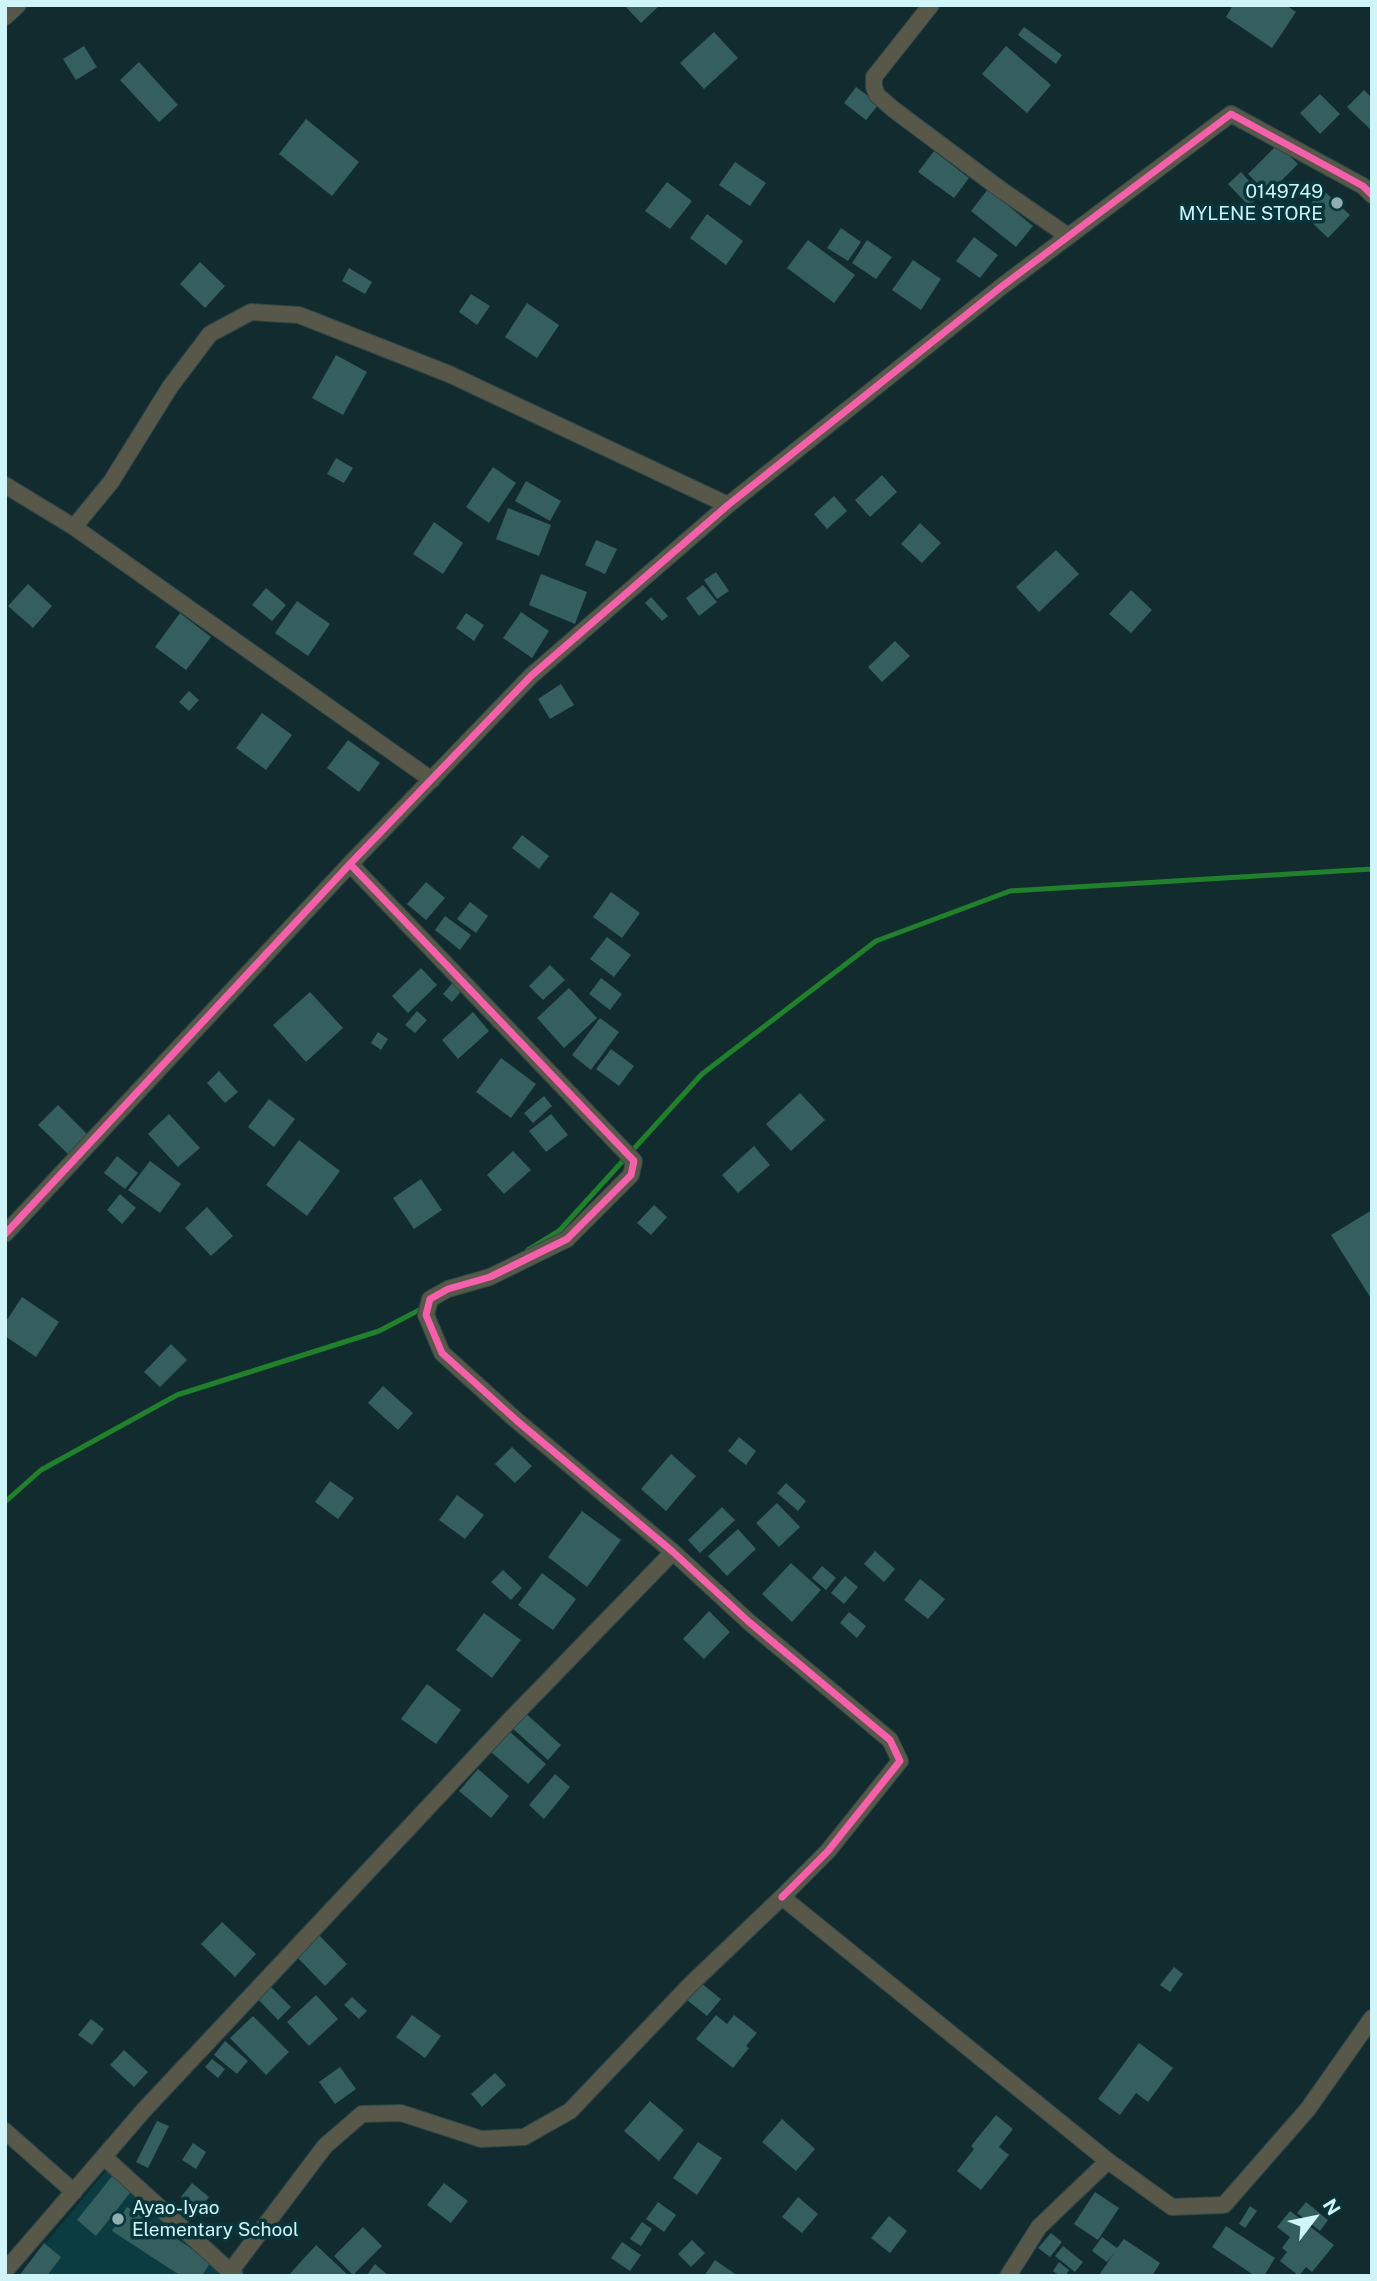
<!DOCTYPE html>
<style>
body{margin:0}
#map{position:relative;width:1377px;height:2281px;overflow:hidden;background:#122b2e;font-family:"Public Sans",sans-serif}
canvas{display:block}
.frame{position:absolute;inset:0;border:7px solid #d0f5f9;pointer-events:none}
.north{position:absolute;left:1279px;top:2183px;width:70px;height:70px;-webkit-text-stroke:5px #073539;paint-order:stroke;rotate:58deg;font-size:19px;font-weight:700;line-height:28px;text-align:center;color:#d0f5f9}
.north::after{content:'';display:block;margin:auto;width:24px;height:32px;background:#d0f5f9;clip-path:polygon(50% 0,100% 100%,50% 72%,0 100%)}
</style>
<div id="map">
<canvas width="1377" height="2281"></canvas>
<div class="frame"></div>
<div class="north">N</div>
</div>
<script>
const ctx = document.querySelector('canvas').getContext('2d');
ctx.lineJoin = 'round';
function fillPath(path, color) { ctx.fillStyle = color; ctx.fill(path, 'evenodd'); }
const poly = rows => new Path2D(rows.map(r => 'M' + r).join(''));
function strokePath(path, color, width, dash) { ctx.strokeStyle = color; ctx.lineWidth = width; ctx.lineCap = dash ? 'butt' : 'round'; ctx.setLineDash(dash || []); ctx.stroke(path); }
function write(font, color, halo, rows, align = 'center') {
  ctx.font = font + ' "Public Sans",sans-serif'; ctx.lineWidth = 7; ctx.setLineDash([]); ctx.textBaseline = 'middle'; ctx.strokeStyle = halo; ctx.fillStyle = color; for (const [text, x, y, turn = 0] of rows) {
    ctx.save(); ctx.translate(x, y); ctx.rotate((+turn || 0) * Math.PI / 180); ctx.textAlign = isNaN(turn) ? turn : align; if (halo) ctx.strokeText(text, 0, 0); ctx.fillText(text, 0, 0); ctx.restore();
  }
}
fillPath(poly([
 [110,2166,235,2276,18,2276]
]), '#0a3c41');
strokePath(poly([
 [528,1250,559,1231,702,1074,876,941,1010,891,1372,869],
 [5,1502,41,1470,177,1395,379,1331,425,1307]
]), '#21802c', 5);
fillPath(poly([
 [624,5,660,5,641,23],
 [1233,5,1286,5,1296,12,1272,48,1226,17],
 [1024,27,1062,55,1056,64,1018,35],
 [714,32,738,58,704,89,680,63],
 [84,46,97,67,76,80,63,59],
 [1006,46,1051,85,1027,113,982,74],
 [139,62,178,105,159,122,120,80],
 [856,87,879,104,866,120,844,103],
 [1364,90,1372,98,1372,131,1347,107],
 [1320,94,1340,114,1320,134,1300,113],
 [306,119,359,162,332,196,279,154],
 [1278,144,1298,164,1268,194,1248,174],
 [934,151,969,178,954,198,918,172],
 [735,162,766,183,750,206,719,185],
 [1241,172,1261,194,1249,206,1228,184],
 [667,182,692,201,670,229,645,211],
 [988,189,1033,226,1016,247,971,211],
 [1323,190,1350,215,1328,238,1302,213],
 [707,214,743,241,726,265,690,238],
 [841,228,861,242,848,261,827,248],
 [974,237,998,255,980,278,956,261],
 [808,240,855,275,834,303,787,268],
 [867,240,892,257,876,279,852,263],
 [913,260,941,279,921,310,892,290],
 [200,262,225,286,205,308,180,284],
 [349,268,372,282,365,294,342,281],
 [471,294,490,306,477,325,459,312],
 [527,303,559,325,537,358,505,337],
 [336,355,367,372,343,415,312,398],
 [336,458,353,468,344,483,327,474],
 [493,467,516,483,489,523,466,507],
 [882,475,897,492,870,517,855,500],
 [526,481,561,501,550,521,515,501],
 [834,496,847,511,827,529,814,514],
 [508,508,551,525,539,556,496,539],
 [434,522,463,543,443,574,413,554],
 [920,523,941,543,922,563,901,544],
 [596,540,617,549,605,574,585,565],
 [1056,550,1079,574,1039,612,1016,587],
 [716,572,729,591,717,599,704,580],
 [541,574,587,592,575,624,529,605],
 [28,584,52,606,33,628,8,606],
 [703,585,717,602,699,616,686,598],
 [266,588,286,605,272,621,252,605],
 [1131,590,1152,610,1131,633,1109,614],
 [651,597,668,616,662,621,645,603],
 [297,601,330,624,308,656,275,633],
 [521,612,549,631,532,658,503,638],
 [180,613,211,637,186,670,155,647],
 [466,613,484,625,474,641,456,628],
 [895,641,910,656,882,682,868,667],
 [561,684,574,705,550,719,538,699],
 [189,691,199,700,189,711,179,702],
 [262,713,292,735,266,770,236,748],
 [348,740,380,763,359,792,327,768],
 [522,835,549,856,539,869,512,848],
 [426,882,445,898,426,920,407,904],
 [611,892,640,913,622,938,593,917],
 [470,902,488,916,476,933,457,919],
 [445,916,471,935,460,950,435,930],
 [607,937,631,955,614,977,590,959],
 [550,965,565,980,543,1000,529,986],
 [421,968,437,985,408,1013,392,996],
 [601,978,622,994,610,1010,589,994],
 [456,979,465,987,452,1002,443,994],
 [569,988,597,1018,564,1048,537,1018],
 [310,992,343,1028,306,1062,273,1025],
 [417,1011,427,1020,415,1033,405,1025],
 [473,1012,489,1031,458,1059,442,1040],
 [600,1018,619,1032,591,1070,572,1055],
 [378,1032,388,1039,381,1050,371,1043],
 [611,1049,634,1066,619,1086,596,1069],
 [501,1058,536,1084,511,1118,476,1092],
 [219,1071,238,1092,225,1103,207,1083],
 [800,1093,825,1120,791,1151,766,1124],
 [544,1096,552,1106,533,1123,524,1113],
 [269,1099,295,1119,274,1147,248,1127],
 [58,1105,87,1134,68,1154,38,1125],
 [169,1114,200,1148,178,1167,148,1134],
 [551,1114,568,1135,546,1152,529,1131],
 [299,1140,340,1171,307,1216,266,1185],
 [754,1146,770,1165,738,1193,722,1175],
 [513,1151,531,1170,504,1194,487,1175],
 [117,1156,138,1173,125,1189,104,1173],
 [150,1161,181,1184,160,1213,128,1190],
 [421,1179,442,1210,414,1229,393,1198],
 [120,1194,136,1208,122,1224,107,1210],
 [654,1205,667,1217,651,1235,637,1223],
 [207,1207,233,1236,211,1256,185,1228],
 [1372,1210,1372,1300,1331,1235],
 [22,1297,59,1322,36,1357,5,1336,5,1323],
 [171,1344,187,1360,160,1387,144,1372],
 [383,1386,413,1413,398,1430,368,1403],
 [739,1437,756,1451,746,1465,728,1451],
 [512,1447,532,1466,515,1483,495,1464],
 [671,1454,696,1476,666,1511,641,1489],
 [330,1481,354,1498,338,1519,315,1502],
 [786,1483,806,1501,798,1511,777,1493],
 [457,1495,484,1515,465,1539,439,1520],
 [777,1503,800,1527,779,1547,756,1523],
 [722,1507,735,1520,700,1553,688,1540],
 [582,1511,621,1540,587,1587,548,1557],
 [738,1529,756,1549,727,1576,708,1556],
 [875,1551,895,1569,884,1582,864,1564],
 [791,1563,821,1590,792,1622,762,1594],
 [822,1566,836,1578,826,1590,812,1578],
 [503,1570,522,1588,511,1600,491,1582],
 [542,1573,576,1599,553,1630,518,1605],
 [845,1576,858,1587,844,1604,831,1593],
 [920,1579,945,1599,928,1619,904,1600],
 [709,1611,730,1632,704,1659,683,1639],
 [849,1612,866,1626,857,1638,840,1623],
 [484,1613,521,1640,492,1678,456,1650],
 [427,1684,461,1710,436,1744,401,1719],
 [524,1712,561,1745,548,1760,511,1727],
 [509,1731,546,1764,528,1784,491,1752],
 [478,1769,509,1796,491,1818,459,1791],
 [555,1774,570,1787,544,1819,529,1805],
 [222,1922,256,1954,235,1977,201,1944],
 [319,1935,347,1964,325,1986,297,1957],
 [1174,1967,1183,1974,1170,1992,1160,1985],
 [701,1983,721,1999,707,2016,687,2000],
 [268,1984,291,2007,278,2020,255,1996],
 [316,1995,338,2019,309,2046,287,2022],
 [352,1997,367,2011,359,2019,344,2005],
 [412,2015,441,2036,425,2058,396,2037],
 [716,2015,727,2024,734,2015,757,2033,746,2046,749,2048,733,2068,696,2039],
 [253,2016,289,2052,266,2075,230,2038],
 [91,2019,104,2029,92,2045,78,2035],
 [225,2041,248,2061,237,2074,214,2055],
 [1139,2043,1173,2068,1148,2102,1136,2093,1120,2115,1098,2099],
 [124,2050,148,2072,134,2087,110,2065],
 [212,2059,225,2069,218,2078,205,2067],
 [340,2067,356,2089,335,2104,319,2082],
 [495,2073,506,2085,482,2107,471,2094],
 [650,2101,684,2130,659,2161,624,2131],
 [996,2115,1013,2129,999,2147,1009,2155,981,2190,957,2171,974,2149,971,2146],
 [782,2119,815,2149,796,2171,762,2142],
 [157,2121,169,2126,148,2168,136,2162],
 [698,2142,722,2158,697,2195,673,2178],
 [193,2143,206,2152,196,2169,182,2160],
 [114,2174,133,2189,96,2236,77,2220],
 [192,2183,209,2197,198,2211,181,2197],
 [444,2183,468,2201,451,2223,427,2205],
 [1095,2192,1119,2208,1098,2240,1074,2224],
 [798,2197,818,2214,802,2233,782,2217],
 [658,2202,676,2215,664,2232,646,2219],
 [1306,2202,1328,2220,1320,2231,1297,2213],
 [1250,2206,1257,2211,1245,2228,1239,2224],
 [127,2207,211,2261,202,2276,181,2276,112,2231],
 [1290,2211,1334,2245,1312,2272,1306,2267,1299,2276,1280,2261,1287,2252,1282,2248,1290,2237,1277,2227],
 [889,2216,907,2231,890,2253,871,2238],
 [642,2222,652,2229,641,2246,630,2239],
 [1226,2226,1275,2258,1264,2276,1255,2276,1212,2247],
 [363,2227,382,2246,353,2275,334,2256],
 [1051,2233,1062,2242,1050,2257,1038,2248],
 [1102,2237,1117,2248,1124,2239,1160,2263,1152,2276,1101,2276,1099,2275,1115,2252,1107,2262,1092,2251],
 [692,2240,705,2253,691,2267,678,2254],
 [622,2242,641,2255,630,2271,611,2258],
 [44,2243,61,2257,47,2276,19,2276],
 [316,2245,349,2276,288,2276],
 [1063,2246,1083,2262,1075,2272,1055,2256],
 [715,2260,738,2276,704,2276],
 [1059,2262,1069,2270,1065,2276,1060,2276,1053,2271],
 [375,2264,389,2276,366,2276]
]), '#345f5e');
const street = poly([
 [931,5,874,77,874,87,877,95,893,109,1000,189,1068,236],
 [5,17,18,5],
 [5,485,74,527,432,780],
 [74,527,111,482,170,387,210,334,251,312,299,315,449,374,728,505],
 [350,864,634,1161,631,1175,567,1239,490,1277,448,1289,430,1299,426,1315,442,1353,516,1420,673,1552,749,1622,890,1740,900,1761,828,1851,782,1897],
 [5,1234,350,864,531,676,728,505,1001,287,1231,114,1363,186,1372,195],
 [5,2131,74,2192],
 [104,2157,235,2276],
 [5,2271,144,2110,508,1722,673,1552],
 [230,2272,325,2146,362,2114,401,2113,481,2139,524,2137,570,2111,691,1984,782,1897,1108,2161],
 [1008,2276,1039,2227,1108,2161,1172,2207,1224,2205,1308,2109,1372,2018]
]);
strokePath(street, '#2f4648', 18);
strokePath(street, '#57574a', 16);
strokePath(poly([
 [350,864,634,1161,631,1175,567,1239,490,1277,448,1289,430,1299,426,1315,442,1353,516,1420,673,1552,749,1622,890,1740,900,1761,828,1851,782,1897],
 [5,1234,350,864,531,676,728,505,1001,287,1231,114,1363,186,1372,195]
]), '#f560ab', 7);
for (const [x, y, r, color] of [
 [1337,203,7,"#8eaeb2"],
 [118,2219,7,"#8eaeb2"]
]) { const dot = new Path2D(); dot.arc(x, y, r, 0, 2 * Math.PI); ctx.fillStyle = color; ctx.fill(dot); strokePath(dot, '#073539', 2.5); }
write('19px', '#d0f5f9', '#073539', [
 ["0149749",1323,192],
 ["MYLENE STORE",1323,214],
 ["Ayao-Iyao",132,2208,"left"],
 ["Elementary School",132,2230,"left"]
], 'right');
</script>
